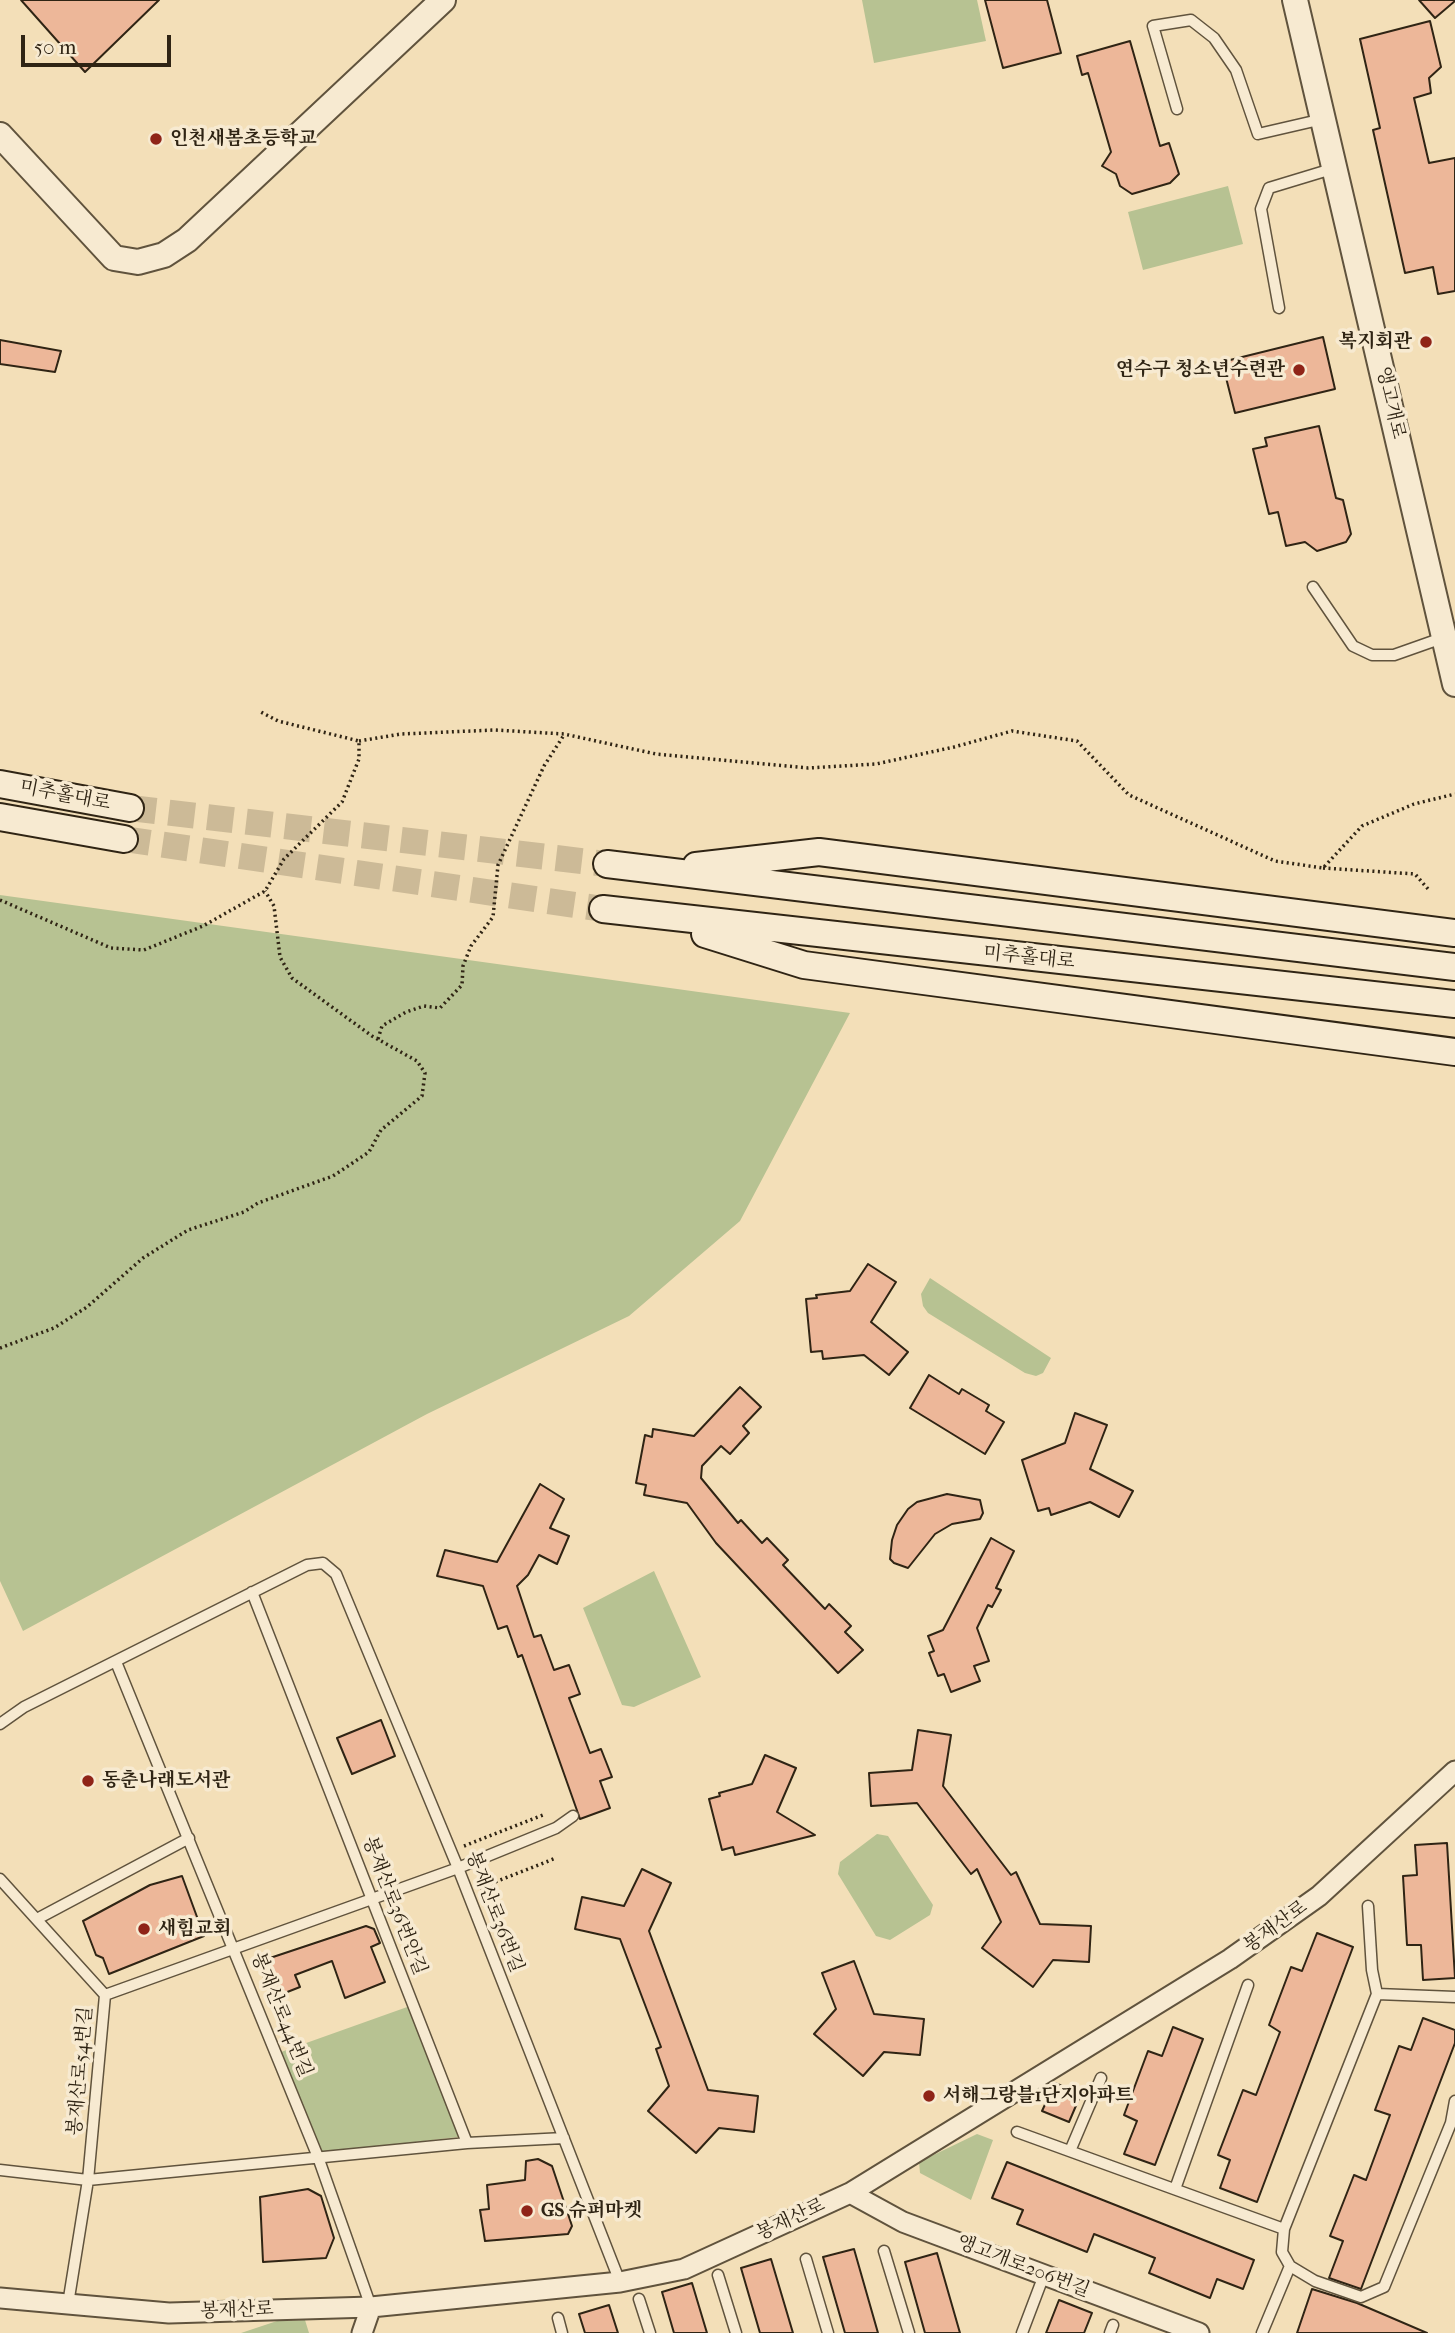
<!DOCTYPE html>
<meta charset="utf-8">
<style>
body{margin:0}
#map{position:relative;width:1455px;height:2333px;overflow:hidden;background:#f3dfb8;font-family:"IM FELL French Canon",serif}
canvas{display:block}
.scale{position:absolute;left:21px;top:35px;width:150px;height:32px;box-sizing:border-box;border:4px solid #2f2414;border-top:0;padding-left:9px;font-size:21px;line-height:24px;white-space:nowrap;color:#2f2414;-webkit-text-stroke:5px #f7ead1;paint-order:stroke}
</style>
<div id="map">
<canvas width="1455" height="2333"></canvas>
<div class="scale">50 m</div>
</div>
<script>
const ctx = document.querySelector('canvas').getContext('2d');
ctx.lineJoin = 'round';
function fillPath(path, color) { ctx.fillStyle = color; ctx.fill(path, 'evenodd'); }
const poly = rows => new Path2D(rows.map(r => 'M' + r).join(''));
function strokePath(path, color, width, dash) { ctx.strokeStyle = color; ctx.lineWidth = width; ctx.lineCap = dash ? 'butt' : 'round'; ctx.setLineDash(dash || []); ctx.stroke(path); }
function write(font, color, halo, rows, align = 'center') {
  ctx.font = font + ' "IM FELL French Canon","Noto Serif KR",serif'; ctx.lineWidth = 7; ctx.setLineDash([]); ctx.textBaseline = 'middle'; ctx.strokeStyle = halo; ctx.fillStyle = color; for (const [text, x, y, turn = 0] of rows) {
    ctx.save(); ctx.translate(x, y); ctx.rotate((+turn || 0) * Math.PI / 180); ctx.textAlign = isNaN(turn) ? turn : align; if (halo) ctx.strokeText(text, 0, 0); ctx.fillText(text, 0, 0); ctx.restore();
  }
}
fillPath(poly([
 [862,0,977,0,986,41,874,63],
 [1228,186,1243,244,1143,270,1128,212],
 [0,895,850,1013,740,1221,629,1316,427,1414,23,1631,0,1581],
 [930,1278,1051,1358,1043,1373,1036,1376,1025,1373,928,1313,923,1306,921,1294],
 [654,1571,701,1677,634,1707,622,1705,583,1608],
 [877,1834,888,1836,933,1905,930,1915,890,1940,876,1936,838,1874,840,1862],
 [410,2006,449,2102,458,2137,322,2153,281,2052],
 [977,2134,993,2140,971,2200,920,2173,919,2162],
 [305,2320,309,2333,241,2333,277,2321]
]), '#b7c292');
const building = poly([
 [21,0,159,0,85,72,21,0],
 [985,0,1047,0,1061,53,1003,68,985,0],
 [1419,0,1455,0,1455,1,1435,18,1419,0],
 [1430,21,1441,67,1429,78,1431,93,1414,98,1429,163,1455,158,1455,291,1438,294,1433,267,1405,273,1373,130,1380,128,1360,39,1430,21],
 [1130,41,1160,146,1169,143,1179,174,1170,183,1132,194,1120,186,1116,174,1102,166,1111,152,1088,73,1082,75,1077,56,1130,41],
 [1323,337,1335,389,1235,413,1222,362,1323,337],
 [0,340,61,351,55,372,0,364,0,340],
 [1319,426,1336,498,1343,500,1351,534,1346,542,1317,551,1305,542,1286,546,1278,512,1269,514,1253,449,1267,446,1265,438,1319,426],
 [868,1264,896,1282,871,1322,908,1352,889,1375,864,1355,823,1359,822,1351,811,1352,806,1299,817,1298,816,1295,850,1291,868,1264],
 [929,1375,959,1394,962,1389,989,1405,986,1411,1004,1422,985,1454,910,1408,929,1375],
 [740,1387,761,1407,743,1426,749,1433,730,1454,721,1446,702,1466,701,1478,738,1523,741,1520,762,1543,767,1538,788,1560,783,1565,825,1609,829,1604,851,1626,845,1632,863,1650,838,1673,716,1543,687,1503,644,1495,646,1485,636,1483,645,1435,652,1437,653,1429,694,1436,740,1387],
 [1075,1413,1107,1425,1090,1469,1133,1491,1119,1517,1090,1502,1051,1515,1049,1508,1038,1511,1022,1460,1065,1443,1075,1413],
 [540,1484,564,1499,550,1528,569,1536,557,1564,539,1555,528,1575,517,1586,534,1637,541,1635,554,1670,569,1665,580,1694,569,1698,590,1753,601,1749,612,1777,600,1781,610,1808,580,1819,522,1655,518,1657,507,1626,498,1629,483,1586,437,1576,445,1550,497,1562,540,1484],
 [947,1494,980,1500,983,1513,980,1519,952,1524,935,1534,908,1568,894,1563,890,1559,892,1540,897,1525,908,1509,917,1502,947,1494],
 [991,1538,1014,1551,996,1588,1001,1590,992,1607,988,1605,977,1628,989,1661,974,1666,980,1681,951,1692,944,1674,938,1676,929,1653,934,1651,928,1636,943,1630,991,1538],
 [381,1720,395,1756,352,1774,337,1738,381,1720],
 [918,1730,951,1735,943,1786,1011,1875,1016,1872,1040,1924,1091,1926,1089,1962,1053,1960,1033,1987,982,1948,1001,1922,977,1869,971,1874,917,1803,871,1806,869,1773,912,1770,918,1730],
 [765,1755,796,1768,777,1812,815,1835,735,1855,733,1847,722,1850,709,1799,720,1796,719,1793,752,1784,765,1755],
 [1447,1843,1455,1978,1423,1980,1421,1945,1407,1945,1403,1876,1417,1875,1415,1845,1447,1843],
 [642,1869,671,1883,649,1931,708,2090,758,2096,754,2132,719,2128,696,2153,648,2111,669,2086,656,2049,661,2047,620,1939,575,1929,582,1897,624,1906,642,1869],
 [182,1876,204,1936,109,1974,103,1958,96,1955,83,1921,150,1885,182,1876],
 [366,1926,374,1929,380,1943,371,1947,385,1982,345,1998,332,1961,295,1975,300,1987,272,1998,262,1973,267,1959,366,1926],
 [1317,1933,1353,1947,1257,2202,1220,2188,1230,2160,1218,2155,1243,2090,1256,2095,1280,2032,1269,2025,1291,1967,1302,1971,1317,1933],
 [854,1961,874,2014,924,2019,920,2055,884,2052,863,2076,814,2034,836,2009,822,1973,854,1961],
 [1423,2018,1455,2030,1455,2043,1361,2289,1329,2278,1343,2241,1330,2236,1354,2175,1366,2180,1390,2115,1375,2110,1399,2046,1411,2050,1423,2018],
 [1173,2027,1203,2039,1155,2165,1124,2154,1137,2121,1124,2115,1148,2051,1162,2056,1173,2027],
 [1055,2083,1081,2094,1069,2122,1042,2111,1055,2083],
 [538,2159,552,2166,572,2226,568,2234,485,2241,480,2210,489,2209,487,2185,525,2180,526,2161,538,2159],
 [1007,2162,1254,2260,1243,2289,1217,2279,1210,2298,1149,2273,1155,2258,1094,2234,1087,2252,1017,2224,1023,2210,992,2198,1007,2162],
 [308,2189,321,2196,334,2238,326,2258,263,2262,260,2197,308,2189],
 [854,2249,878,2333,845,2333,823,2257,854,2249],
 [937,2253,960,2333,925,2333,905,2262,937,2253],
 [771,2259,793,2333,760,2333,741,2268,771,2259],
 [692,2283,707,2333,674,2333,662,2292,692,2283],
 [1312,2289,1357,2303,1427,2333,1297,2333,1312,2289],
 [1059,2300,1092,2313,1084,2333,1046,2333,1059,2300],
 [609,2305,618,2333,585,2333,579,2314,609,2305]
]);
fillPath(building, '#edb799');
strokePath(building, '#2f2414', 2);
strokePath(poly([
 [130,808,607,864],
 [124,839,603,909]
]), '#ccba97', 26, [26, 13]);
const service = poly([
 [1177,109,1153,26,1191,20,1214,38,1236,70,1258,134,1323,119],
 [1279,308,1261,209,1269,188,1335,168],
 [1313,587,1353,646,1372,655,1394,655,1445,637],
 [252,1592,467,2143],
 [116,1662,318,2157,371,2307],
 [0,1724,24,1707,307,1565,323,1563,336,1574,458,1868,620,2282],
 [0,1879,105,1995,88,2180,68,2304],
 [1368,1906,1372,1970,1377,1994,1284,2229,1282,2252,1290,2266,1315,2281,1361,2297,1384,2287,1451,2123,1455,2101],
 [37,1919,189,1838],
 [1377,1994,1455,1997],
 [105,1995,458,1868,556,1828,573,1816],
 [1017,2132,1284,2229],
 [1070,2151,1101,2078],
 [0,2170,88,2180,467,2143,564,2138],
 [1175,2189,1248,1985],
 [884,2251,909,2333],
 [806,2259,828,2333],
 [718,2275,736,2333],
 [639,2299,650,2333],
 [558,2318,562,2333],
 [1022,2333,1044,2275],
 [1110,2333,1113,2325],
 [1262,2333,1290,2266]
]);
const minor = poly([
 [850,2193,903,2222,1199,2333],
 [0,2298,169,2313,371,2307,620,2282,684,2269,850,2193,1230,1959,1319,1896,1455,1771],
 [362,2333,371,2307]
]);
const tertiary = poly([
 [1295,0,1455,684],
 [0,135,114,258,138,262,164,255,187,240,443,0]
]);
const secondary = poly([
 [0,784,130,808],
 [0,817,124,839],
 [607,864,1455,967],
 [696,866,819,852,1455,933],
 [603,909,1455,1004],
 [705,934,804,965,1455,1052]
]);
strokePath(service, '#60533d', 13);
strokePath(minor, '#60533d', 23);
strokePath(tertiary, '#60533d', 28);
strokePath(secondary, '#2f2414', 30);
strokePath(poly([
 [359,741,401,734,495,730,564,734,656,754,808,768,876,764,954,747,1012,731,1077,741,1129,795,1275,861,1323,868,1362,826,1414,804,1455,794],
 [1323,868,1415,874,1428,889],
 [0,900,111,948,144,950,203,926,265,891,284,859,342,802,359,759,359,741,278,721,259,711],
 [378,1039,382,1026,406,1012,424,1006,440,1008,462,985,463,966,471,946,493,917,498,865,544,766,564,735],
 [0,1348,54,1328,87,1307,143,1258,188,1230,244,1212,258,1203,333,1176,369,1152,381,1130,422,1096,425,1073,417,1061,372,1036,292,978,280,957,274,906,265,891],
 [464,1846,543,1815],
 [480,1888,556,1858]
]), '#2f2414', 3.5, [2, 3.5]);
strokePath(service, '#f7ead1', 10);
strokePath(minor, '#f7ead1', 19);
strokePath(tertiary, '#f7ead1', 24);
strokePath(secondary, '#f7ead1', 26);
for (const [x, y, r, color] of [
 [156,139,7,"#8f2418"],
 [1426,342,7,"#8f2418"],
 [1299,370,7,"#8f2418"],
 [88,1781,7,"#8f2418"],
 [144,1929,7,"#8f2418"],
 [929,2096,7,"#8f2418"],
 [527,2211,7,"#8f2418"]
]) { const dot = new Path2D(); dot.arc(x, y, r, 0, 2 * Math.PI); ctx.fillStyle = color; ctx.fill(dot); strokePath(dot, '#f7ead1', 2.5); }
write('bold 19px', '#2f2414', '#f7ead1', [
 ["인천새봄초등학교",170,139],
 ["복지회관",1412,342,"right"],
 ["연수구 청소년수련관",1285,370,"right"],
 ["동춘나래도서관",102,1781],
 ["새힘교회",158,1929],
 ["서해그랑블1단지아파트",943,2096],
 ["GS 슈퍼마켓",541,2211]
], 'left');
write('19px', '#2f2414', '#f7ead1', [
 ["앵고개로",1390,403,77],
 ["미추홀대로",65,796,11],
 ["미추홀대로",1029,958,6],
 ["봉재산로36번안길",394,1906,69],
 ["봉재산로36번길",494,1912,69],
 ["봉재산로",1276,1927,-36],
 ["봉재산로44번길",281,2015,68],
 ["봉재산로54번길",81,2071,-85],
 ["봉재산로",791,2220,-25],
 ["앵고개로206번길",1023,2267,21],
 ["봉재산로",237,2311,-2]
]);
</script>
